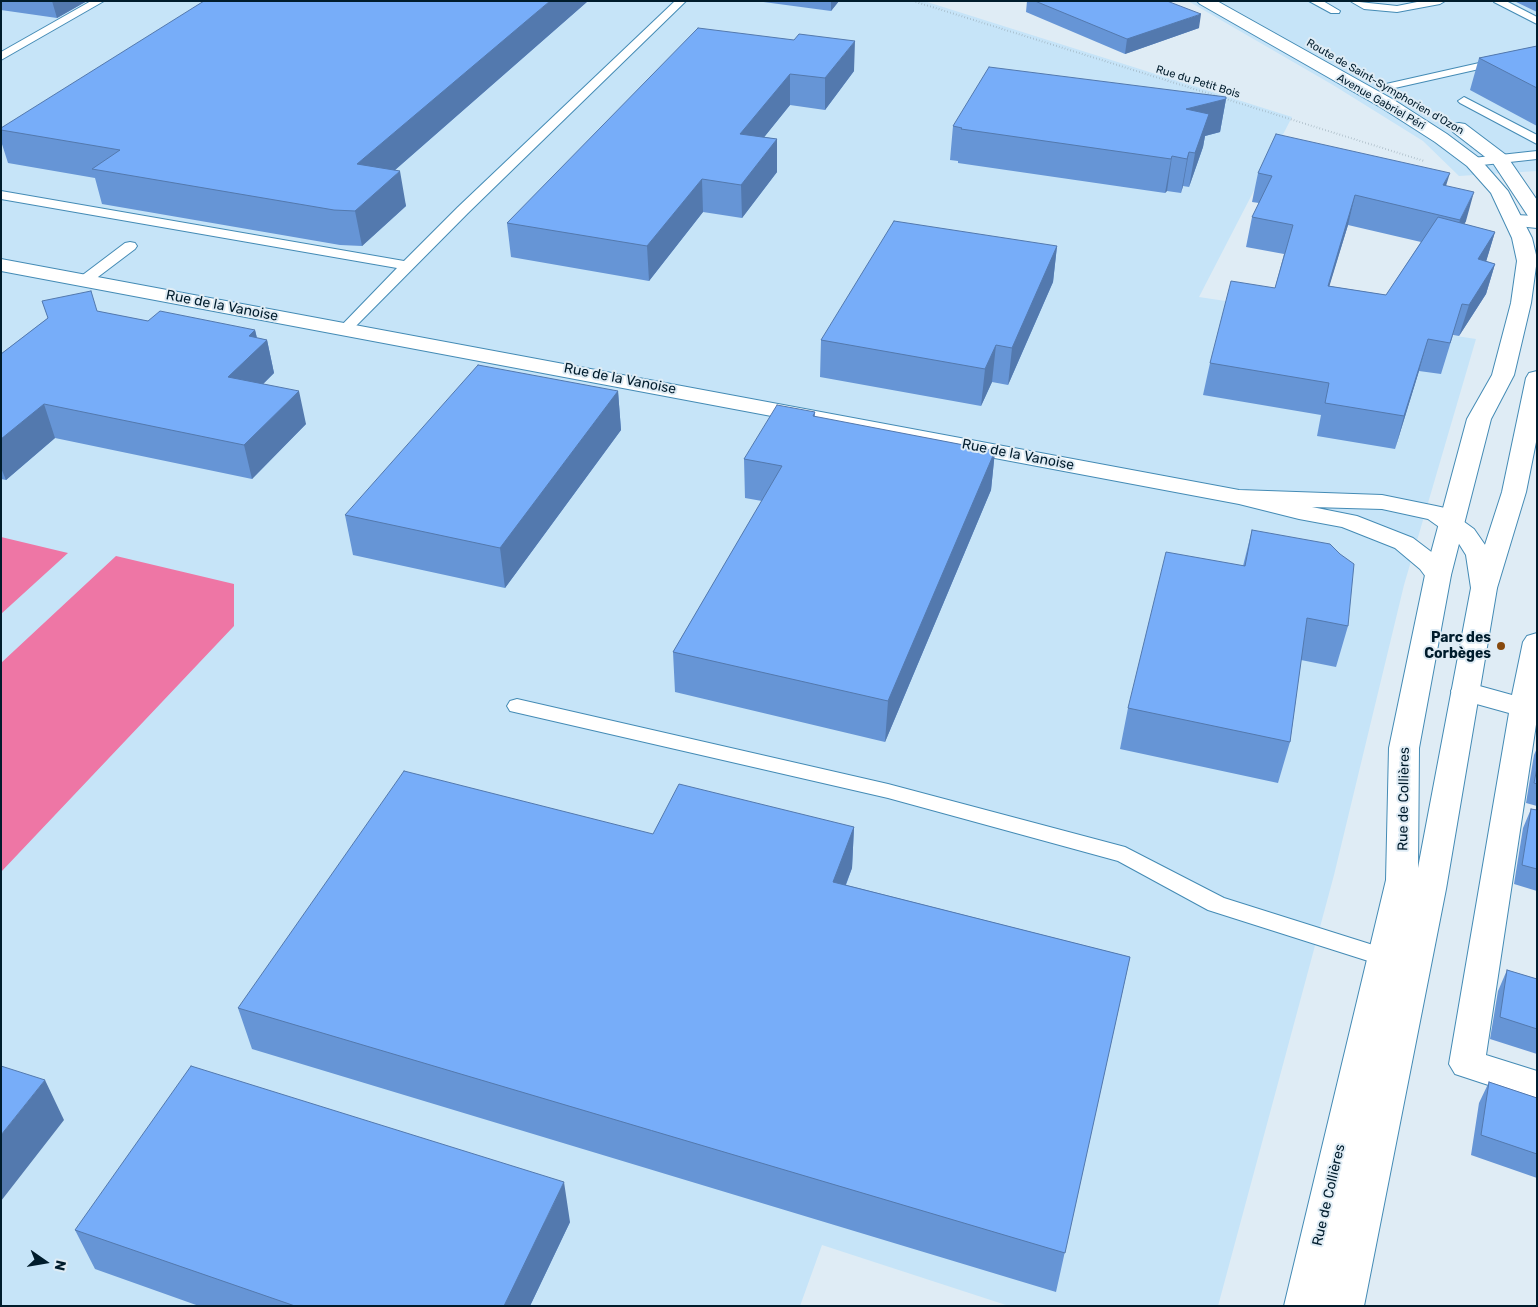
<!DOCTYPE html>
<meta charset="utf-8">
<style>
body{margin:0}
#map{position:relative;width:1538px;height:1307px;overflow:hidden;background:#dfecf5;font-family:Rubik,sans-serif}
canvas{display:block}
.frame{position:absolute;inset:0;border:2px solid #001c2c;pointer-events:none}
.north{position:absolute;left:20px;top:1237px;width:50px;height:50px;-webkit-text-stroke:4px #dfecf5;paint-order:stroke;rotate:103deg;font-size:14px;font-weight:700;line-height:20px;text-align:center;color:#001c2c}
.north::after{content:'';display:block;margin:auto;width:18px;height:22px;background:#001c2c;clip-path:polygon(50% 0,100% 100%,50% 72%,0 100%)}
</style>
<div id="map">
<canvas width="1538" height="1307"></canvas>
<div class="frame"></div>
<div class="north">N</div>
</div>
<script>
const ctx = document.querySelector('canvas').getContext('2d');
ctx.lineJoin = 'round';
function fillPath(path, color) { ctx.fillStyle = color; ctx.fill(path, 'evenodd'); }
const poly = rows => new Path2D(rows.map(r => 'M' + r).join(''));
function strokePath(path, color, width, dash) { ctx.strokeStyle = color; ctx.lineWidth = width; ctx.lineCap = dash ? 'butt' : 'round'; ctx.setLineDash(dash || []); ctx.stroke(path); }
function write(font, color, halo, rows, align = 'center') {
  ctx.font = font + ' Rubik,sans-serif'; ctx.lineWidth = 4; ctx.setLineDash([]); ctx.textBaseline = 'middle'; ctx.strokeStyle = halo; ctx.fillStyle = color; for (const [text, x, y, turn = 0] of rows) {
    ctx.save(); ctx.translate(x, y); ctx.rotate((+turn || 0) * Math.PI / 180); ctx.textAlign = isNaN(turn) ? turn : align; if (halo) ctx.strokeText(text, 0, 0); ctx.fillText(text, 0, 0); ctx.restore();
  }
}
fillPath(poly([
 [1,1,924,1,1292,117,1199,297,1476,339,1404,585,1334,875,1218,1306,1009,1306,822,1245,800,1306,1,1306],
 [1188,1,1537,1,1537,171,1459,176,1423,141,1333,85]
]), '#c6e4f8');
fillPath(poly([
 [1,537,68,553,1,614],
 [116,556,234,584,234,626,1,872,1,663]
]), '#ee76a5');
const service = poly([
 [91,1,104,1,1,60,1,52,91,1],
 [675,1,686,1,468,213,350,332,340,332,338,329,397,268,1,199,1,191,404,261,458,207,675,1],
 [1309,1,1323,1,1340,11,1339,13,1331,13,1309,1],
 [1350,1,1397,6,1422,1,1445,1,1440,4,1397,12,1364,9,1350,1],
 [1506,1,1537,17,1537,24,1494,2,1506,1],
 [1537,50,1537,56,1386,90,1380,87,1386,84,1537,50],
 [1464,97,1537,135,1537,144,1460,103,1458,101,1464,97],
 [1537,151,1537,159,1473,166,1467,162,1473,158,1537,151],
 [130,242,135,243,137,246,135,249,90,283,80,283,78,280,80,277,125,243,130,242],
 [517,699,888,784,1125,847,1224,898,1392,951,1395,957,1392,963,1384,966,1208,910,1118,861,888,798,510,711,507,706,510,701,517,699]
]);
const minor = poly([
 [1,259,1239,490,1382,495,1436,506,1445,508,1474,529,1492,555,1497,588,1493,594,1484,596,1475,594,1471,588,1466,555,1456,539,1428,519,1382,509,1312,507,1357,516,1413,538,1438,557,1451,575,1447,581,1438,583,1429,581,1420,569,1395,548,1342,527,1299,519,1239,504,1,271,1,259],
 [1537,633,1537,718,1486,1055,1537,1071,1537,1101,1455,1074,1449,1064,1509,713,1455,698,1451,691,1455,684,1465,682,1512,695,1523,642,1527,636,1537,633]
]);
const tertiary = poly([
 [1515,215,1537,216,1537,228,1508,225,1505,221,1508,217,1515,215]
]);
const secondary = poly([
 [1197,1,1217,1,1394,100,1447,134,1479,158,1508,191,1532,238,1537,259,1531,303,1514,375,1491,419,1451,575,1419,748,1418,868,1471,588,1502,492,1526,378,1529,373,1537,371,1537,437,1526,492,1497,588,1446,889,1364,1306,1324,1306,1339,1237,1324,1306,1284,1306,1386,880,1389,748,1425,575,1467,419,1492,375,1511,303,1517,261,1512,238,1491,193,1467,166,1435,142,1382,108,1200,4,1197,1],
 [1459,123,1465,124,1506,155,1537,200,1537,221,1530,219,1493,163,1453,132,1450,128,1453,124,1459,123]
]);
strokePath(service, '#448bb5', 2);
strokePath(minor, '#448bb5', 2);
strokePath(tertiary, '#448bb5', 2);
strokePath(secondary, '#448bb5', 2);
strokePath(poly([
 [913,1,1424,161]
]), '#95a7b2', 2, [0.5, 2.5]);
fillPath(service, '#fff');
fillPath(minor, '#fff');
fillPath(tertiary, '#fff');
fillPath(secondary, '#fff');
fillPath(poly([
 [1,1,87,1,57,18,1,10],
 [588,1,395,170,406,206,362,246,340,245,102,204,95,178,8,163,1,141,1,128],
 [756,1,839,1,831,11],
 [1027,1,1167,1,1199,28,1125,54,1026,12],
 [1514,1,1537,1,1537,12],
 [794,40,854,71,825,110,790,105,764,137,777,139,777,172,742,218,703,212,649,281,511,257,507,223],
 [1537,46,1537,126,1470,90,1479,58],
 [1226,99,1220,132,1205,136,1203,147,1189,187,1183,186,1181,193,1167,191,1165,193,958,163,958,161,950,160,953,126],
 [1258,173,1446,186,1466,221,1464,224,1495,232,1486,261,1495,264,1486,294,1459,336,1453,335,1441,374,1419,371,1395,449,1317,436,1321,415,1203,395,1210,363,1275,288,1284,254,1246,247,1252,217,1259,203,1252,202],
 [1348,225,1421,242,1386,295,1329,286],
 [1057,246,1053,282,1008,385,992,382,981,406,820,377,821,340],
 [42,301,148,321,255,330,257,338,267,340,274,373,263,384,306,424,252,479,55,438,6,480,1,479,1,354,48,318],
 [618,391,621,430,505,588,353,555,345,515],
 [815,412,815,417,995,451,991,490,885,742,675,692,673,652,762,501,745,498,744,459],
 [1252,530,1348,626,1336,667,1301,660,1290,742,1278,783,1120,749,1128,708,1243,566],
 [1537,748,1537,806,1526,803,1534,755],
 [1531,809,1537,810,1537,891,1514,884,1523,828],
 [854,827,852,868,846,885,1130,957,1056,1292,252,1049,238,1008,653,834],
 [1507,970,1537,979,1537,1054,1490,1039,1498,991],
 [1489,1082,1537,1098,1537,1178,1471,1155,1479,1103],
 [570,1222,530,1306,199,1306,95,1269,75,1230]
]), '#6695d6');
fillPath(poly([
 [52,1,87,1,57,18],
 [550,1,588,1,363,198,357,164],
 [831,1,839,1,831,11],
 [1201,14,1199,28,1125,54,1127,39],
 [855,41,854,71,825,110,825,78],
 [790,74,790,105,741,166,740,134],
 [1226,99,1220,132,1205,136,1203,147,1189,187,1195,153,1186,109],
 [777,139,777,172,742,218,741,185],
 [1189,152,1183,186,1181,193,1187,159],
 [1172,156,1167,191,1165,193,1171,159],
 [400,171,406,206,362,246,355,211],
 [1450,173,1441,202,1435,215,1443,185],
 [702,179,703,212,649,281,647,246],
 [1474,192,1466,221,1451,250,1460,220],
 [1355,195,1348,225,1320,317,1328,286],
 [1495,232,1486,262,1478,259],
 [1057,246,1053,282,1008,385,1012,348],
 [1495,264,1486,294,1459,336,1469,305],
 [255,330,259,347,267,340,274,373,236,411,228,377,249,336],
 [1428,339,1419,371,1395,449,1404,416],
 [996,345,992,382,981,406,985,369],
 [299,391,306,424,252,479,244,445],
 [618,391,621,430,505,588,500,548],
 [44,404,55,438,6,480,1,468,1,439],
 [995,451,991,490,885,742,888,701],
 [854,827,852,868,831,923,833,882],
 [45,1080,64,1120,1,1201,1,1135],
 [564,1182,570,1222,530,1306,504,1306]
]), '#5379ae');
const building = poly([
 [204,1,550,1,357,164,400,171,355,211,334,210,92,169,120,150,1,130,1,128,204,1],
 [1035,1,1167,1,1201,14,1127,39,1035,1],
 [698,28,794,40,799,34,855,41,825,78,790,74,740,134,777,139,741,185,702,179,647,246,507,223,698,28],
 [1537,46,1537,88,1479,58,1537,46],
 [989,67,1226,97,1226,99,1186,109,1209,114,1195,153,1189,152,1187,159,1172,156,1171,159,961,129,962,128,953,126,989,67],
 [1276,134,1450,173,1443,185,1474,192,1460,220,1355,195,1328,286,1386,295,1438,217,1495,232,1478,259,1495,264,1469,305,1462,304,1450,343,1428,339,1404,416,1325,403,1329,383,1210,363,1231,281,1275,288,1293,225,1252,217,1272,176,1258,173,1276,134],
 [894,221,1057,246,1012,348,996,345,985,369,821,340,894,221],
 [91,291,97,311,148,321,160,311,255,330,249,336,267,340,228,377,299,391,244,445,44,404,1,439,1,354,48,318,42,301,91,291],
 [478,365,618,391,500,548,345,515,478,365],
 [777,405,815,412,813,416,995,451,888,701,673,652,782,466,744,459,777,405],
 [1252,530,1330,544,1340,554,1354,564,1348,626,1307,618,1290,742,1128,708,1166,552,1245,566,1252,530],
 [1537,768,1537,784,1534,783,1537,768],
 [404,771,653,834,679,784,854,827,833,882,1130,957,1065,1253,238,1008,404,771],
 [1531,809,1537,810,1537,869,1522,865,1531,809],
 [1507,970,1537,979,1537,1029,1500,1017,1507,970],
 [1,1066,45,1080,1,1135,1,1066],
 [191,1066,564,1182,504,1306,295,1306,75,1230,191,1066],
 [1489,1082,1537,1098,1537,1154,1481,1135,1489,1082]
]);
fillPath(building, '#77adf9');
strokePath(building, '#5379ae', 1);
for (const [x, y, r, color] of [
 [1501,646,5,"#87490d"]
]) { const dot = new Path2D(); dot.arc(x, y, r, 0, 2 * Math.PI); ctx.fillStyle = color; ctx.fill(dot); strokePath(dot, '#dfecf5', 2); }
write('11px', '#001c2c', '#dfecf5', [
 ["Rue du Petit Bois",1198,82,17],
 ["Route de Saint-Symphorien d'Ozon",1385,87,30],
 ["Avenue Gabriel Péri",1381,102,30]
]);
write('14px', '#001c2c', '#dfecf5', [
 ["Rue de la Vanoise",222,306,11],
 ["Rue de la Vanoise",620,379,11],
 ["Rue de la Vanoise",1018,455,11],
 ["Rue de Collières",1404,799,-89],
 ["Rue de Collières",1329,1195,-77]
]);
write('bold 14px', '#001c2c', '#dfecf5', [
 ["Parc des",1491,638],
 ["Corbèges",1491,654]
], 'right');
</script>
